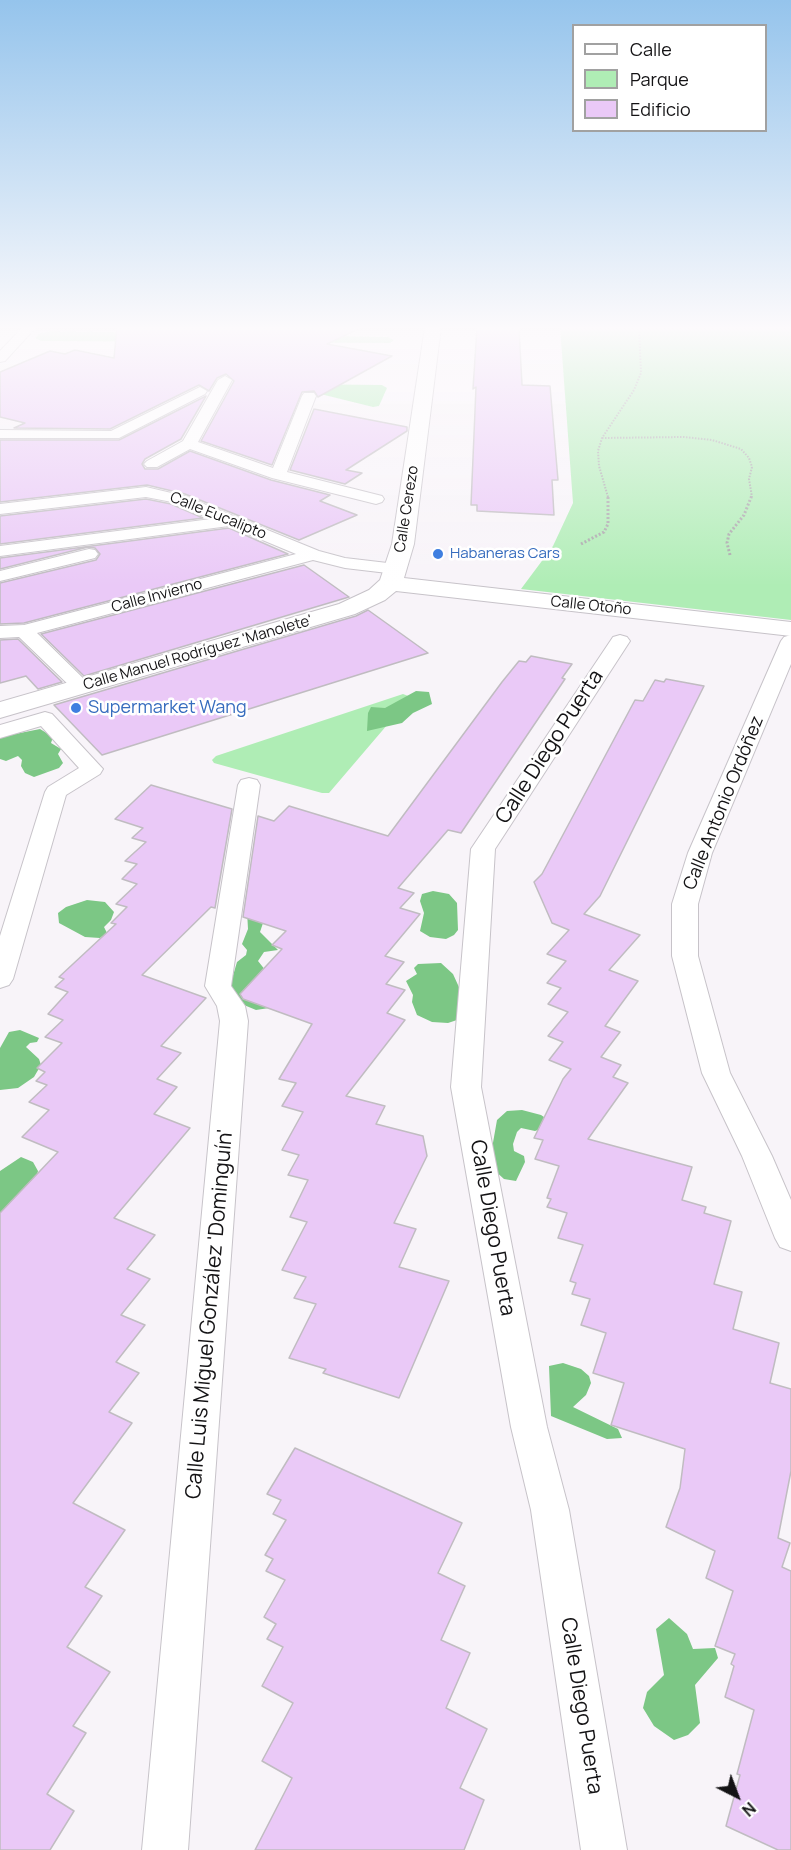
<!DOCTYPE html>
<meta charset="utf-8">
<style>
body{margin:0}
#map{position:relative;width:791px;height:1850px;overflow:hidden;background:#f8f4f9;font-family:Manrope,sans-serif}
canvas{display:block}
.legend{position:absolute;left:572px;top:24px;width:195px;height:108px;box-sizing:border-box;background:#fff;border:2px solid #a1a1a1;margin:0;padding:8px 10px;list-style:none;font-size:18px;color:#141315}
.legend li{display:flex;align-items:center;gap:12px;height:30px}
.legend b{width:30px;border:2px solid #a1a1a1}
.north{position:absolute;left:707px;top:1766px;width:60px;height:60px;-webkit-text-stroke:4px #fff;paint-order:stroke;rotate:138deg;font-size:16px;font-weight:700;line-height:24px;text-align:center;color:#141315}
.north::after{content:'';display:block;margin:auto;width:21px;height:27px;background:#141315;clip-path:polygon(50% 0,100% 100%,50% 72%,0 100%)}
</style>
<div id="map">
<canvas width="791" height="1850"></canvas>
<ul class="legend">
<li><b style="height:8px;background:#fff"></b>Calle</li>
<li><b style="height:16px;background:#afedb5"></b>Parque</li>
<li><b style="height:16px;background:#eac9f7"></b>Edificio</li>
</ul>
<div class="north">N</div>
</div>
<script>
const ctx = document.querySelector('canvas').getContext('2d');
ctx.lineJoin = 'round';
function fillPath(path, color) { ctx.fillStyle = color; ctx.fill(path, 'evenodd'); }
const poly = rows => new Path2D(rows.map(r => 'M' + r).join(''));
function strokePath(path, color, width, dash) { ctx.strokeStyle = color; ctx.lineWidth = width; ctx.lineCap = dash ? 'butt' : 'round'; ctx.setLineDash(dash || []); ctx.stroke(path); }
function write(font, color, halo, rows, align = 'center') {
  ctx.font = font + ' Manrope,sans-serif'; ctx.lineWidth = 5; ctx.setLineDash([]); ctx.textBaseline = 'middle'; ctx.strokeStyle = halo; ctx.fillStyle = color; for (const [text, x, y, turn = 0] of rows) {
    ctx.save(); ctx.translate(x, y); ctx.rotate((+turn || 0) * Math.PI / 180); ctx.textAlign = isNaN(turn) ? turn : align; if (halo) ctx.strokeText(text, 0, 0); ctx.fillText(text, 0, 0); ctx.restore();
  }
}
fillPath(poly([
 [560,327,791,327,791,620,521,589,553,546,573,503],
 [51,331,388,337,394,340,390,343,41,341,35,338,40,333],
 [280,384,382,385,387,388,379,406,373,407],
 [403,694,411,697,329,793,322,793,214,763,212,760,216,756]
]), '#afedb5');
fillPath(poly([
 [416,691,429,692,432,704,413,713,402,723,367,731,368,713,371,707,385,708],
 [40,729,53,737,51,743,61,749,58,754,63,763,59,768,34,777,25,773,21,766,22,760,18,756,6,761,0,759,0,737],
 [433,891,449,894,457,903,458,930,454,935,446,939,430,937,420,931,424,913,420,901,422,894],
 [87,900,105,902,114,912,111,920,104,927,107,933,100,938,85,937,59,923,58,913,66,907],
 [247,911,263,923,260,932,278,950,264,952,258,961,266,971,269,1008,256,1010,244,1005,229,989,237,962,246,955,247,950,242,944,248,929],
 [441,963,453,974,463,996,460,1019,448,1023,432,1022,417,1015,412,1002,413,995,406,981,417,974,414,968,418,964],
 [20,1030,39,1038,37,1042,30,1043,26,1047,39,1059,41,1065,34,1077,18,1088,0,1090,0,1048,9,1032],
 [522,1110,541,1115,550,1121,546,1127,535,1131,521,1128,517,1132,513,1144,514,1151,524,1156,525,1162,516,1181,504,1179,493,1169,491,1154,497,1120,507,1111],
 [21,1157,33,1162,38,1171,37,1175,0,1216,0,1171],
 [563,1363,581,1369,589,1376,591,1383,586,1395,573,1407,618,1429,622,1438,607,1439,551,1416,549,1366],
 [669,1618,687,1634,693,1649,715,1648,718,1658,695,1685,700,1723,688,1735,674,1740,654,1726,643,1708,647,1692,664,1675,656,1629]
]), '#7cc785');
const building = poly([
 [117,327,363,327,327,344,392,356,318,397,314,391,302,392,272,465,201,441,234,381,226,374,217,378,209,391,199,385,110,429,14,428,25,423,0,417,0,372,50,351,65,354,75,350,114,358,117,327],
 [477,327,519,327,522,385,550,386,558,480,552,480,554,515,477,511,477,505,471,505,476,387,473,389,477,327],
 [206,396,181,439,145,459,142,464,145,469,158,469,190,451,271,480,330,495,320,501,357,515,299,540,185,494,147,485,0,502,0,440,119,440,206,396],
 [314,409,407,427,407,431,346,470,362,473,345,484,290,470,314,409],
 [146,499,171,504,203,518,0,544,0,516,146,499],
 [229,528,288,554,24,623,0,624,0,583,96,560,100,554,95,548,88,547,0,569,0,558,229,528],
 [304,565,349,597,84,676,41,634,304,565],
 [368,610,428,653,102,755,54,705,356,616,368,610],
 [18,639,62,682,38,689,26,676,0,683,0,640,18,639],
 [531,656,572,664,562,678,565,679,461,833,448,830,398,888,414,893,400,908,420,914,385,956,404,962,386,984,405,990,387,1013,405,1020,346,1096,385,1106,376,1124,423,1136,427,1156,394,1223,416,1229,399,1267,449,1281,399,1398,323,1373,326,1369,289,1358,316,1304,294,1298,306,1277,282,1270,307,1222,290,1217,308,1180,288,1175,299,1155,282,1150,303,1112,282,1106,296,1083,279,1079,312,1024,243,999,240,994,282,949,272,945,286,931,243,917,258,816,274,821,289,806,388,836,502,682,519,661,526,662,531,656],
 [666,679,704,686,600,896,584,914,640,935,609,970,638,981,605,1026,620,1032,601,1057,621,1065,613,1077,628,1083,588,1139,692,1167,682,1200,706,1207,704,1213,731,1221,714,1284,742,1292,733,1329,779,1343,770,1383,791,1389,791,1471,778,1538,790,1543,782,1567,791,1571,791,1850,778,1850,726,1826,740,1775,737,1774,754,1710,725,1697,734,1666,731,1664,735,1654,715,1646,733,1591,706,1578,715,1551,666,1527,680,1488,685,1449,611,1425,624,1383,593,1373,606,1333,581,1325,590,1299,572,1294,576,1283,570,1281,583,1245,558,1238,567,1213,547,1207,551,1199,547,1198,559,1166,535,1159,543,1140,534,1138,563,1079,571,1069,549,1060,563,1042,548,1036,568,1012,548,1004,561,988,547,983,566,961,547,954,569,930,552,923,534,882,542,874,635,700,643,701,655,680,664,682,666,679],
 [151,785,232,809,215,908,211,907,142,975,206,998,161,1046,181,1053,157,1079,177,1087,154,1114,190,1128,114,1218,155,1235,127,1269,150,1279,121,1315,145,1325,116,1362,139,1373,109,1412,132,1423,73,1503,125,1530,85,1587,102,1596,67,1647,110,1672,73,1726,86,1733,47,1794,74,1811,50,1850,0,1850,0,1213,58,1152,22,1137,49,1110,29,1102,47,1085,36,1081,45,1072,37,1068,62,1043,45,1037,63,1020,48,1014,68,992,55,987,64,979,59,977,116,924,111,923,127,907,116,904,137,884,122,879,137,864,125,861,146,842,132,838,143,828,115,819,151,785],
 [295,1448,462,1523,438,1573,465,1586,441,1640,470,1653,446,1708,487,1729,460,1788,484,1800,464,1850,255,1850,292,1778,262,1761,293,1703,262,1686,283,1647,267,1639,276,1624,264,1617,285,1580,266,1571,273,1559,265,1555,286,1520,273,1514,281,1500,267,1494,295,1448]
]);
fillPath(building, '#eac9f7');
strokePath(building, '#c0bcc1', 1.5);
const service = poly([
 [23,327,36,327,5,361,0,362,0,351,23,327],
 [225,376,232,380,198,442,273,468,302,396,304,393,314,393,316,396,287,472,382,496,384,499,382,502,376,504,272,478,190,449,157,467,147,467,144,464,147,461,183,441,218,380,225,376],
 [200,387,207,391,205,394,119,438,0,438,0,430,111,431,200,387],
 [146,487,184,496,319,551,345,558,396,564,402,565,405,569,402,573,396,574,345,568,313,560,37,633,91,686,88,690,81,692,74,690,19,637,0,638,0,626,24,625,296,554,229,526,0,556,0,546,211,519,172,502,146,497,0,514,0,504,146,487],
 [89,549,95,550,98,554,95,558,0,581,0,571,89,549],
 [620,635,627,637,630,641,495,849,481,1087,547,1427,569,1510,627,1850,581,1850,531,1510,511,1427,451,1087,471,849,613,637,620,635],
 [791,635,791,664,712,853,698,904,698,956,730,1073,772,1156,791,1200,791,1251,780,1247,775,1238,742,1156,702,1073,672,956,672,904,688,853,781,641,784,637,791,635],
 [45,712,52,714,103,769,100,774,66,795,13,979,9,985,0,988,0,936,45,792,48,787,79,768,41,726,0,738,0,725,45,712],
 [249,778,257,780,260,785,231,986,245,1006,248,1021,188,1850,142,1850,220,1021,217,1006,205,986,238,785,241,780,249,778]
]);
const minor = poly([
 [425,327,441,327,414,544,404,578,791,622,791,636,396,591,385,600,355,614,0,718,0,702,339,604,369,590,380,580,392,544,425,327]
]);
strokePath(service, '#c7c3c9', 2);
strokePath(minor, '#c7c3c9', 2);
strokePath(poly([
 [602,438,684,437,712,440,741,449,749,458,752,467,749,479,752,497],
 [608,497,599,466,598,451,602,438,634,390,641,373,639,327]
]), '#a9a6aa', 2, [1.5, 1.5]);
strokePath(poly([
 [581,544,604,532,608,524,608,495],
 [730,555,727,543,729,534,744,515,752,495]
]), '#a9a6aa', 3, [2, 2]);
fillPath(service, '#fff');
fillPath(minor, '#fff');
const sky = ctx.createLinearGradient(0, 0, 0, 586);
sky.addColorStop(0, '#95c4ec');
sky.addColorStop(0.56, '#fcfafc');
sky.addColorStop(1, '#fcfafc00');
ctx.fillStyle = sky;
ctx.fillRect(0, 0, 791, 586);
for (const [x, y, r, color] of [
 [438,554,6,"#3f7fe0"],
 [76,708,6,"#3f7fe0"]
]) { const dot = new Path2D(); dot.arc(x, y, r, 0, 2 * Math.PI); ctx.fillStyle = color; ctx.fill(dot); strokePath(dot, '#fff', 2); }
write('15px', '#141315', '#fff', [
 ["Calle Cerezo",407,509,-81],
 ["Calle Eucalipto",218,516,22],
 ["Calle Invierno",157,596,-15],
 ["Calle Otoño",591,606,6],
 ["Calle Manuel Rodríguez 'Manolete'",198,653,-16]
]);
write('15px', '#366cbe', '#fff', [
 ["Habaneras Cars",450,554]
], 'left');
write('18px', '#366cbe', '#fff', [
 ["Supermarket Wang",88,708]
], 'left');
write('18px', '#141315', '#fff', [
 ["Calle Antonio Ordóñez",724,803,-68]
]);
write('21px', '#141315', '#fff', [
 ["Calle Diego Puerta",550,747,-57],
 ["Calle Diego Puerta",492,1228,80],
 ["Calle Luis Miguel González 'Dominguín'",210,1314,-85],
 ["Calle Diego Puerta",581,1706,81]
]);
</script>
